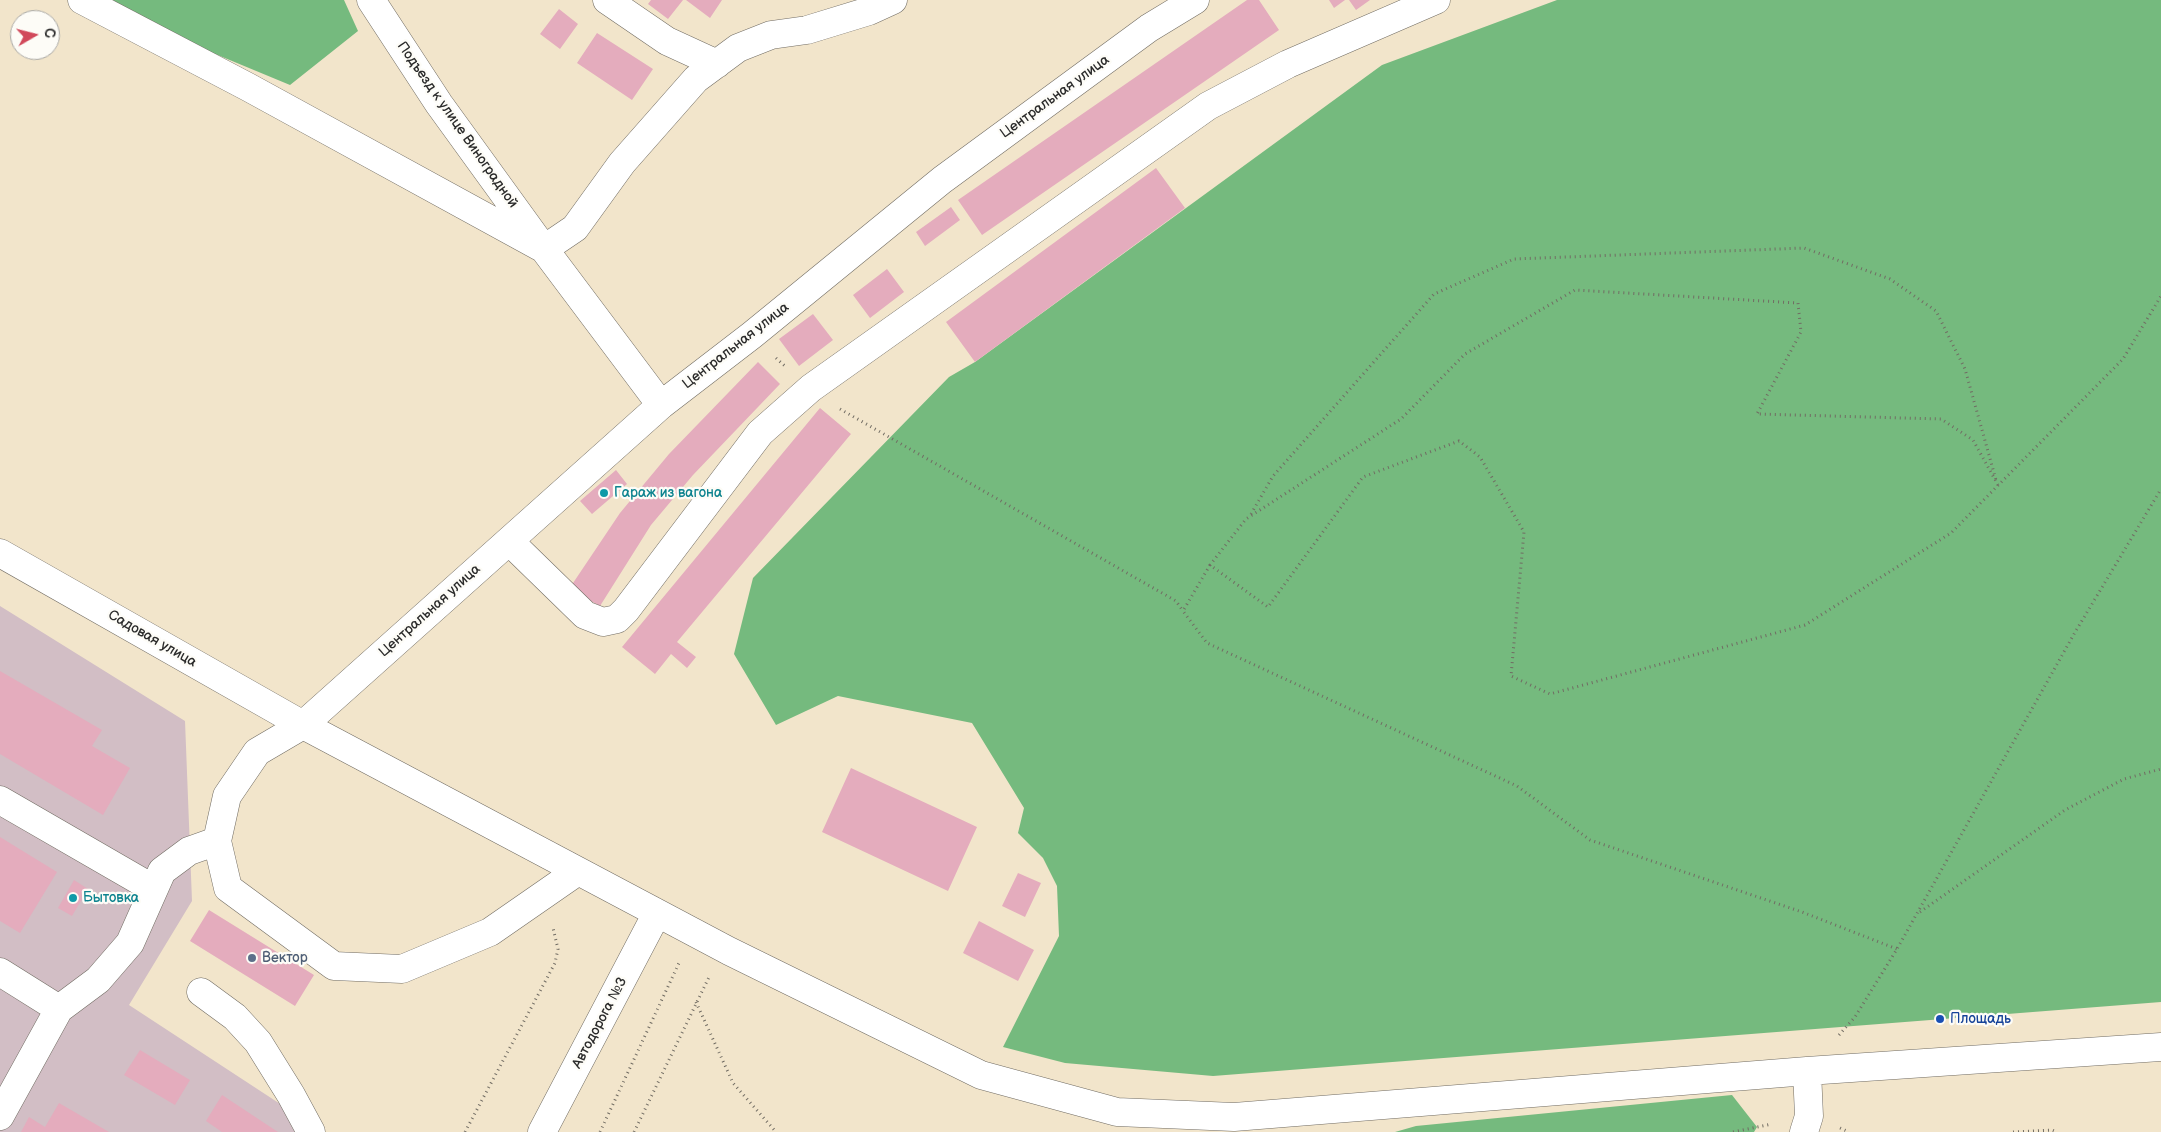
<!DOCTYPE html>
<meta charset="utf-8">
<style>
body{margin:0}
#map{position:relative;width:2161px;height:1132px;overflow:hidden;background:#f2e5cb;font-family:"Balsamiq Sans",sans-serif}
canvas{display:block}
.north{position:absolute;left:10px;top:10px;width:50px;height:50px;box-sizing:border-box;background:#fdfcf7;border:1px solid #a9a8a5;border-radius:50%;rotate:82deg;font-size:14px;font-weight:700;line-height:20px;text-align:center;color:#2b2b2b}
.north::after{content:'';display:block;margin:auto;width:18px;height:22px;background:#d1495b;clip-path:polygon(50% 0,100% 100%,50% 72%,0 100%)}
</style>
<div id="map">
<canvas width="2161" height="1132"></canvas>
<div class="north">С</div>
</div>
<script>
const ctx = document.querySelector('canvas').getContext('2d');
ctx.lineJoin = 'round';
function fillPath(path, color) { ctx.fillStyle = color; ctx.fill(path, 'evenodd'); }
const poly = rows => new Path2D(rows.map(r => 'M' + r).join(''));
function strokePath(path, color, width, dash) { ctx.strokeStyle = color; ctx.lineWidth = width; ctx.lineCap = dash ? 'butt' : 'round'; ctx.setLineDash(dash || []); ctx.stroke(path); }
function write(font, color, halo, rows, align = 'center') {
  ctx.font = font + ' "Balsamiq Sans",sans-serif'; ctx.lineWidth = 4.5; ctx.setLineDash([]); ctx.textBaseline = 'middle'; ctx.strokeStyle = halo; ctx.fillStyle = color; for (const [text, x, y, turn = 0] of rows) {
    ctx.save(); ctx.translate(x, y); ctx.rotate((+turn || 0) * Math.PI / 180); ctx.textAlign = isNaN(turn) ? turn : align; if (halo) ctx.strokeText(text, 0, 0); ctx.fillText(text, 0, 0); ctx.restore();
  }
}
fillPath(poly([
 [0,606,185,721,192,901,129,1005,323,1132,0,1132]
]), '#d2bec5');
fillPath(poly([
 [85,0,344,0,358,31,290,85],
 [1557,0,2161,0,2161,1002,1213,1076,1065,1063,1003,1047,1059,936,1057,886,1043,858,1018,833,1024,808,972,723,838,696,776,725,734,654,753,578,949,377,975,362,1382,65],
 [1732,1095,1757,1127,1754,1132,1395,1132,1416,1126]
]), '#75ba7e');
fillPath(poly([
 [651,0,683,0,668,19,648,4],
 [686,0,722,0,710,18],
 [1247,0,1259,0,1279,30,982,235,958,200],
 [1329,0,1345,0,1334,8],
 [1349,0,1370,0,1356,10],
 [559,9,578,24,560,49,540,34],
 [597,33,653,69,632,100,577,63],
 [1156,168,1185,208,975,362,946,322],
 [951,207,960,220,925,246,916,232],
 [887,269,904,292,870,318,853,295],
 [813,314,833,340,799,366,779,339],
 [758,362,780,384,693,475,651,525,600,606,569,589,620,513,669,454],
 [820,408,851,434,677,642,696,657,687,668,671,654,655,674,622,647],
 [616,470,627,484,592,514,580,501],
 [0,671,102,730,92,746,130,768,103,815,0,754],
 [851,768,977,827,948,891,822,832],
 [0,837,57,872,20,933,0,921],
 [1018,873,1041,883,1025,917,1002,906],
 [74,880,88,889,72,916,58,908],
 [209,910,314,975,295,1006,190,941],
 [979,921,1034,950,1018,981,963,953],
 [140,1050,190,1080,175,1105,124,1075],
 [222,1095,278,1132,222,1132,206,1121],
 [59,1103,109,1132,21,1132,29,1117,45,1127]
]), '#e4acbd');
const minor = poly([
 [82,0,248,87,544,249,661,405],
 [371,0,439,104,544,249,575,228,622,163,696,79,738,48,771,35,807,30,869,11,893,0],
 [607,0,667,41,717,64],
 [509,541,585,615,603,622,617,619,626,610,760,433,811,388,1208,106,1288,64,1436,0],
 [0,553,303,725,729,951,981,1075,1117,1112,1234,1117,1807,1071,2161,1047],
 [0,800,154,889],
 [578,871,490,932,402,969,334,966,228,888,217,841,227,796,257,752,303,725,661,405,752,335,942,180,1149,28,1195,0],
 [0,972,59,1009],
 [201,992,235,1017,258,1042,291,1095,311,1132],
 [0,1116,59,1009,98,980,130,943,162,871,189,851,217,841],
 [542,1132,657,913],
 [1804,1132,1809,1116,1807,1071]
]);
strokePath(minor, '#716c63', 29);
strokePath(poly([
 [776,358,786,367],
 [840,409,1176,601,1183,611],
 [1998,485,1973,440,1941,419,1757,414,1801,332,1798,303,1575,290,1465,354,1401,419,1246,519,1210,565,1268,607,1363,477,1459,441,1480,457,1524,532,1511,676,1550,694,1805,625,1951,533,2123,359,2161,296],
 [1251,514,1273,476,1434,294,1514,259,1804,248,1890,279,1936,311,1965,369,1996,480],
 [1210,565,1183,611,1207,643,1517,786,1590,840,1802,912,1897,949],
 [1920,912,2065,810,2124,779,2161,769],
 [696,1002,733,1083,776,1132],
 [1839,1035,1855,1017,1897,949,2074,634,2161,489],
 [1840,1128,1849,1132],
 [465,1132,555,963,558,949,553,928],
 [600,1132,679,963],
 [634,1132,709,977],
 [1733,1132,1772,1124],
 [2013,1132,2052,1130,2057,1132]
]), '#716c63', 3, [1, 4]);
strokePath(minor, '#fff', 28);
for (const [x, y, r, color] of [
 [604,493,5,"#0f9aa8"],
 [73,898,5,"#0f9aa8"],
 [252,958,5,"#5c6f8a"],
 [1940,1019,5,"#1a4fb4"]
]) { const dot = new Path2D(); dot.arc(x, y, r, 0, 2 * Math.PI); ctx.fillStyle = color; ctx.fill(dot); strokePath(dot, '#fdfcf7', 2); }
write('14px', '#2b2b2b', '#fdfcf7', [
 ["Центральная улица",1055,97,-36],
 ["Подъезд к улице Виноградной",457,125,55],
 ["Центральная улица",736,346,-38],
 ["Центральная улица",430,611,-42],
 ["Садовая улица",152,639,30],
 ["Автодорога №3",600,1023,-62]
]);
write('14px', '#0d838f', '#fdfcf7', [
 ["Гараж из вагона",614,493],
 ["Бытовка",83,898]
], 'left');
write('14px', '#4e5e75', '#fdfcf7', [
 ["Вектор",262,958]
], 'left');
write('14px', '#164399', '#fdfcf7', [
 ["Площадь",1950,1019]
], 'left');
</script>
